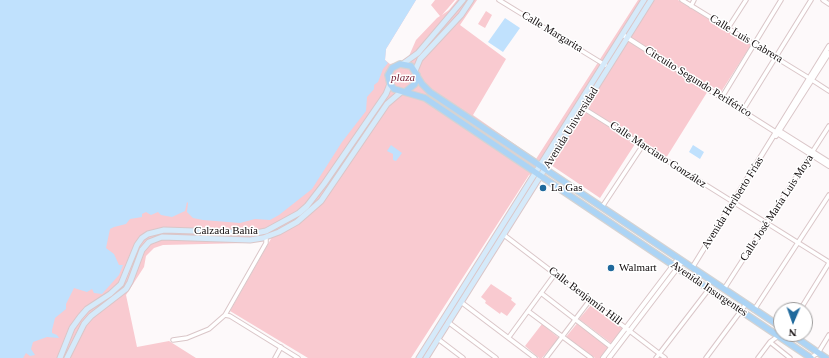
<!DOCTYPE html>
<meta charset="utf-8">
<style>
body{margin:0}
#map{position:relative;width:829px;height:358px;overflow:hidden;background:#fdf9fa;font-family:Georgia,serif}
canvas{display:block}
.north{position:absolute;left:773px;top:302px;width:40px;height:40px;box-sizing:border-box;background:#fff;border:1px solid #9f9d9d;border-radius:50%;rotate:182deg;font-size:11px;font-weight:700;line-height:16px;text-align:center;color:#100a0b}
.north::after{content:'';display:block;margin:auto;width:14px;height:18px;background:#1f699c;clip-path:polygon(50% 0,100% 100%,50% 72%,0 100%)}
</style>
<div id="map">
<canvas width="829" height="358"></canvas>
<div class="north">N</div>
</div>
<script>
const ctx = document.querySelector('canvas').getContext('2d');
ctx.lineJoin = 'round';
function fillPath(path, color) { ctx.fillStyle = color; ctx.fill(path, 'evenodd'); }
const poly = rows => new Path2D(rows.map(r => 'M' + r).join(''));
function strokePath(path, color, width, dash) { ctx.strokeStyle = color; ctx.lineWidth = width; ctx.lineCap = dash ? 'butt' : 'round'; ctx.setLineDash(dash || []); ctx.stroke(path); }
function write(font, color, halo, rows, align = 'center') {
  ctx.font = font + ' Georgia,serif'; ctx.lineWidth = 3; ctx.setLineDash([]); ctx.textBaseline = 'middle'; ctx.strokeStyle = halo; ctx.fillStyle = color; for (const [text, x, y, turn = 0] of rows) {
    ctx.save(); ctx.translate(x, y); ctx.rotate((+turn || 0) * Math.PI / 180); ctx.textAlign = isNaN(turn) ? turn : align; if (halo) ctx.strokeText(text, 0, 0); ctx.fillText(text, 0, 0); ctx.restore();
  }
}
fillPath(poly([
 [0,0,416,0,386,49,385,60,390,64,401,62,409,56,416,40,437,18,440,16,431,5,435,0,455,0,442,15,449,10,457,0,477,0,460,25,506,59,473,115,536,159,638,0,678,0,751,45,721,92,711,86,666,158,635,144,600,198,551,165,529,175,411,358,308,358,230,311,272,237,245,243,163,245,154,248,146,256,144,267,126,295,137,347,169,341,196,358,0,358],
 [486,11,492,15,485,28,478,24],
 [491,284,512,298,511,300,516,304,507,316,501,312,500,314,485,303,486,301,481,297],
 [591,305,623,329,612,344,579,319],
 [579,321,610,346,602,358,595,358,566,337],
 [542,324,559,338,542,358,539,358,525,346]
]), '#f9cad0');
fillPath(poly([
 [0,0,416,0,386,49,385,60,388,63,383,69,378,82,374,85,374,89,367,97,366,111,342,142,312,189,279,215,270,220,255,219,240,223,203,220,193,218,187,212,188,203,187,202,185,211,172,217,161,215,158,212,151,215,146,212,142,214,142,217,130,219,126,224,114,227,110,229,106,248,114,254,119,265,123,265,119,275,102,294,94,293,92,289,87,292,74,288,66,304,66,309,55,318,52,330,52,333,57,335,59,338,47,337,33,342,31,349,35,355,30,356,26,353,23,358,0,358],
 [505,18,520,28,503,52,488,42],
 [391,145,402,153,396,161,393,160,393,154,387,151],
 [693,145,704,152,700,159,689,152]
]), '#c0e1fd');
const minor = poly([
 [499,0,605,65],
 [682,0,809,78],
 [823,0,829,4],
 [691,6,694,0],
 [728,28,746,0],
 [812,80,829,91],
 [722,97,781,0],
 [583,108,829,262],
 [743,110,811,0],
 [602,207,643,145],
 [504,235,665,358],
 [724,289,829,126],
 [541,293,611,347],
 [461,302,535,358],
 [754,310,829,195],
 [800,310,829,263],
 [528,311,591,358],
 [225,315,230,316,298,358],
 [448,322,496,358],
 [509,337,555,274],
 [438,339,463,358],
 [173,340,187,338,209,329,225,315,266,243,266,237],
 [770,342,790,358],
 [275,358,281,347],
 [546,358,590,300],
 [656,358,709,289],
 [706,358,746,304],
 [758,358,770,342,781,334],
 [810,358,818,353,829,335]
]);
const tertiary = poly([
 [623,35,829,166],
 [778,130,829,162],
 [776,136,829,53],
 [692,268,829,46],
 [603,358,678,259],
 [609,358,682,262]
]);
const secondary = poly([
 [404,63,418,53,463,0],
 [415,71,420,59,461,15,471,0],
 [60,358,72,328,80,317,87,309,110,294,121,284,137,245,142,238,148,234,164,230,256,233,266,231,299,213,307,206,324,184,386,94,390,84],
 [67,358,84,324,91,316,126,289,130,282,142,250,149,242,162,237,250,240,263,238,279,232,297,222,321,201,387,104,401,92],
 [419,358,644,0],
 [426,358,651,0]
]);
const primary = poly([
 [417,76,422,84,430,92,781,327],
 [405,92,415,84,417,75,411,66,400,64,392,68,388,75,390,84,394,89,425,98,811,358],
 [791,334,826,358]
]);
strokePath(minor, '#dac6c8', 5.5);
strokePath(tertiary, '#dac6c8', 6);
strokePath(secondary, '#dac6c8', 7);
strokePath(primary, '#d4d3d3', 8);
strokePath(minor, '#fff', 3.5);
strokePath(tertiary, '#fff', 4);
strokePath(secondary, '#d5eafa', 5);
strokePath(primary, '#acd4f5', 5.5);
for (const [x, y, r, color] of [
 [543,188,4,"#1f699c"],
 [611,268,4,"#1f699c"]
]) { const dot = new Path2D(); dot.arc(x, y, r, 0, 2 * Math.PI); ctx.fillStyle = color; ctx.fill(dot); strokePath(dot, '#fff', 1.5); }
write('11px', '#100a0b', '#fff', [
 ["Calle Margarita",552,32,31],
 ["Calle Luis Cabrera",746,39,31],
 ["Circuito Segundo Periférico",698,82,32],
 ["Avenida Universidad",571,128,-58],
 ["Calle Marciano González",658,155,33],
 ["Avenida Heriberto Frías",733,203,-58],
 ["Calle José María Luis Moya",777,208,-57],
 ["Calzada Bahía",226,231],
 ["Avenida Insurgentes",709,289,34],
 ["Calle Benjamín Hill",585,296,37]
]);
write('italic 11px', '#792439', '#fff', [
 ["plaza",403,78]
]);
write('11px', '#100a0b', '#fff', [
 ["La Gas",551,188],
 ["Walmart",619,268]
], 'left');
</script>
